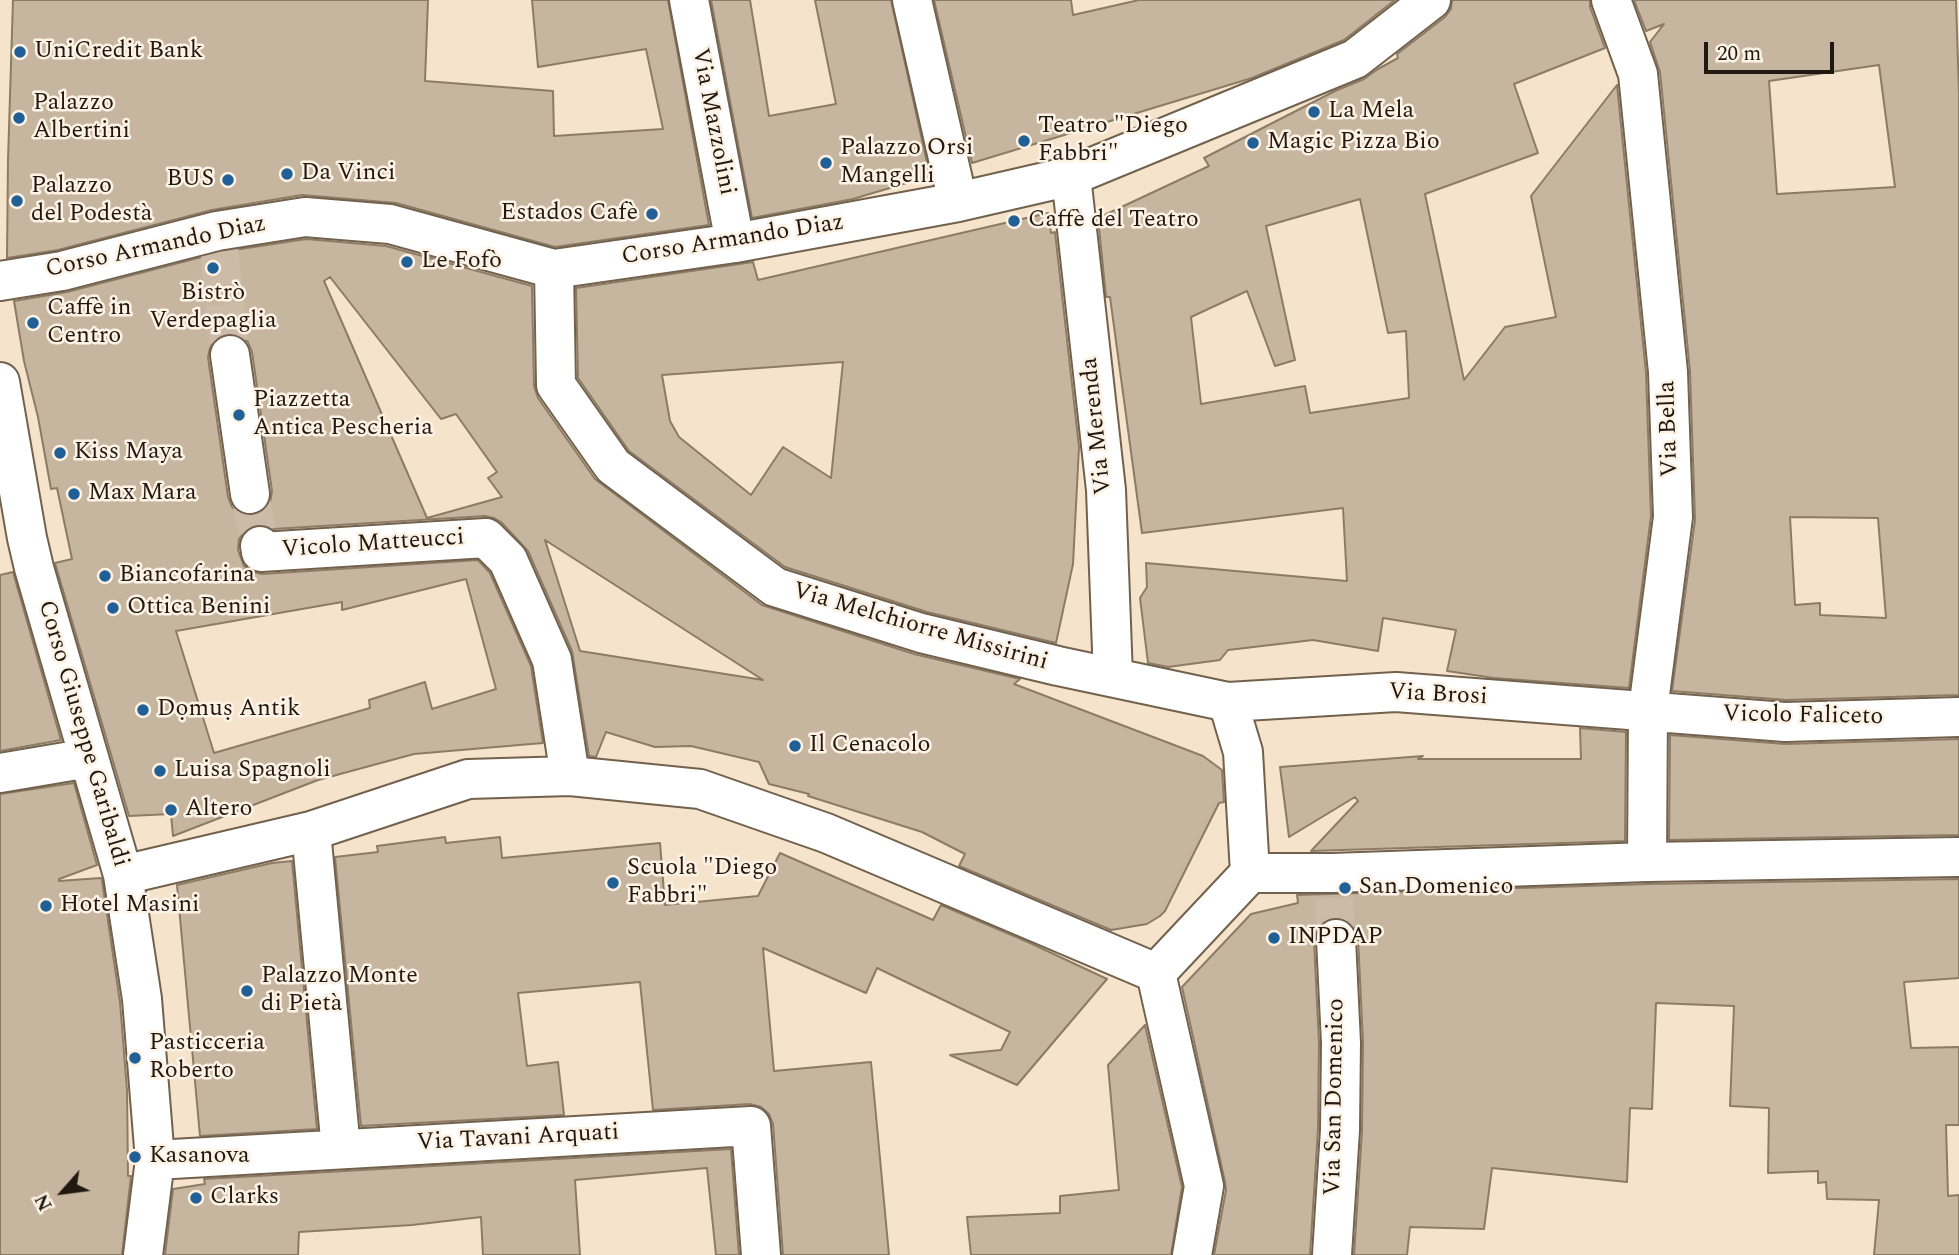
<!DOCTYPE html>
<meta charset="utf-8">
<style>
body{margin:0}
#map{position:relative;width:1959px;height:1255px;overflow:hidden;background:#f6e3cc;font-family:Spectral,serif}
canvas{display:block}
.north{position:absolute;left:28px;top:1157px;width:70px;height:70px;-webkit-text-stroke:5px #fdf2e4;paint-order:stroke;rotate:242deg;font-size:19px;font-weight:700;line-height:28px;text-align:center;color:#201911}
.north::after{content:'';display:block;margin:auto;width:24px;height:32px;background:#201911;clip-path:polygon(50% 0,100% 100%,50% 72%,0 100%)}
.scale{position:absolute;left:1704px;top:42px;width:130px;height:32px;box-sizing:border-box;border:4px solid #201911;border-top:0;padding-left:9px;font-size:21px;line-height:24px;white-space:nowrap;color:#201911;-webkit-text-stroke:5px #fdf2e4;paint-order:stroke}
</style>
<div id="map">
<canvas width="1959" height="1255"></canvas>
<div class="north">N</div>
<div class="scale">20 m</div>
</div>
<script>
const ctx = document.querySelector('canvas').getContext('2d');
ctx.lineJoin = 'round';
function fillPath(path, color) { ctx.fillStyle = color; ctx.fill(path, 'evenodd'); }
const poly = rows => new Path2D(rows.map(r => 'M' + r).join(''));
function strokePath(path, color, width, dash) { ctx.strokeStyle = color; ctx.lineWidth = width; ctx.lineCap = dash ? 'butt' : 'round'; ctx.setLineDash(dash || []); ctx.stroke(path); }
function write(font, color, halo, rows, align = 'center') {
  ctx.font = font + ' Spectral,serif'; ctx.lineWidth = 5; ctx.setLineDash([]); ctx.textBaseline = 'middle'; ctx.strokeStyle = halo; ctx.fillStyle = color; for (const [text, x, y, turn = 0] of rows) {
    ctx.save(); ctx.translate(x, y); ctx.rotate((+turn || 0) * Math.PI / 180); ctx.textAlign = isNaN(turn) ? turn : align; if (halo) ctx.strokeText(text, 0, 0); ctx.fillText(text, 0, 0); ctx.restore();
  }
}
const building = poly([
 [13,0,428,0,425,81,553,91,554,136,663,129,646,49,538,67,532,0,668,0,709,225,555,247,396,203,302,195,212,210,58,250,7,258,8,160,13,0],
 [711,0,750,0,769,116,836,104,815,0,891,0,930,176,853,199,752,218,711,0],
 [934,0,1071,0,1073,15,1139,0,1395,0,1344,40,1252,78,972,163,934,0],
 [1452,0,1590,0,1590,7,1605,48,1514,84,1538,153,1425,194,1464,380,1505,327,1556,317,1531,196,1617,85,1646,373,1651,516,1629,688,1494,678,1447,671,1456,630,1383,618,1378,651,1313,640,1228,650,1220,660,1168,667,1148,663,1140,598,1147,587,1146,563,1347,581,1343,508,1142,533,1110,297,1106,297,1098,218,1209,166,1204,158,1335,91,1364,79,1378,69,1398,58,1397,54,1445,17,1451,9,1452,0],
 [1360,199,1388,333,1406,331,1409,398,1310,413,1305,386,1201,404,1191,317,1247,291,1275,366,1295,360,1266,226,1360,199],
 [1634,0,1956,0,1959,93,1959,695,1786,700,1672,691,1695,520,1690,371,1660,72,1650,42,1664,24,1646,31,1634,0],
 [1879,65,1895,187,1777,194,1769,81,1879,65],
 [1790,517,1878,518,1886,618,1820,615,1820,603,1795,605,1790,517],
 [1048,213,1051,233,1055,232,1079,447,1073,564,1056,643,927,612,785,567,629,451,578,378,576,288,753,262,758,280,1048,213],
 [843,362,831,478,783,447,751,495,679,437,670,421,662,375,843,362],
 [306,239,386,246,532,286,534,386,538,398,595,479,762,605,914,654,1020,679,1014,684,1203,756,1222,770,1224,802,1219,803,1165,911,1160,916,1147,924,1111,930,959,866,965,854,922,832,808,796,809,794,769,784,759,762,691,746,655,747,606,732,596,757,589,756,572,651,528,551,501,522,494,518,485,516,273,529,267,525,257,524,246,530,239,539,238,550,244,566,253,572,262,574,478,560,490,573,531,666,543,743,414,754,318,780,173,836,171,814,129,816,55,563,72,559,57,488,51,489,38,417,24,361,14,301,67,292,221,252,306,239],
 [330,277,441,419,456,414,497,472,488,478,502,497,427,518,324,281,330,277],
 [226,334,239,335,248,342,252,352,272,491,270,503,263,512,254,515,241,514,232,507,228,497,208,357,210,348,216,338,226,334],
 [545,540,763,680,580,651,545,540],
 [466,579,496,689,432,709,425,682,369,700,370,708,214,753,176,631,342,602,342,610,466,579],
 [13,572,61,740,0,751,0,575,13,572],
 [1580,728,1626,732,1625,841,1311,851,1358,801,1355,797,1289,837,1280,767,1423,756,1418,759,1581,759,1580,728],
 [1670,735,1785,744,1959,739,1959,835,1669,840,1670,735],
 [74,783,97,865,59,879,59,881,101,878,102,880,120,1002,127,1090,128,1176,131,1176,122,1255,0,1255,0,794,74,783],
 [445,837,446,843,500,837,502,858,660,843,665,905,758,896,780,853,933,920,941,905,1028,942,1107,979,1017,1085,950,1055,1001,1050,1010,1032,877,968,866,993,763,948,774,1071,871,1062,889,1255,783,1255,773,1124,769,1114,761,1107,750,1104,653,1110,640,982,518,993,527,1066,558,1062,564,1115,361,1126,335,857,378,852,377,846,445,837],
 [292,861,317,1129,200,1136,177,885,272,863,292,861],
 [1959,879,1959,978,1904,982,1911,1048,1959,1047,1959,1125,1946,1125,1948,1196,1959,1195,1959,1255,1874,1255,1879,1200,1827,1199,1826,1182,1818,1183,1818,1171,1768,1173,1769,1108,1730,1106,1734,1006,1656,1003,1652,1109,1630,1108,1627,1182,1492,1168,1484,1229,1410,1227,1407,1255,1354,1255,1362,1130,1363,1042,1358,938,1354,927,1347,920,1336,917,1324,921,1316,930,1314,940,1319,1043,1318,1129,1310,1255,1214,1255,1226,1190,1225,1182,1182,987,1251,914,1298,903,1297,895,1648,884,1959,879],
 [1145,1025,1182,1187,1171,1255,971,1255,967,1217,1060,1213,1060,1196,1119,1190,1108,1065,1145,1025],
 [731,1149,739,1255,716,1255,707,1168,575,1180,580,1255,483,1255,481,1217,412,1225,299,1232,298,1255,165,1255,173,1189,205,1184,204,1179,731,1149]
]);
fillPath(building, '#c7b69f');
strokePath(building, '#8c7c66', 2);
strokePath(poly([
 [219,247,230,355],
 [250,494,260,546],
 [1334,898,1336,939]
]), '#cbbba7', 38, [38, 19]);
const minor = poly([
 [689,0,735,243],
 [912,0,958,202],
 [1611,0,1638,74,1668,372,1673,517,1648,710,1647,862],
 [1071,176,1106,490,1113,677],
 [554,269,556,385,613,466,775,587,921,633,1058,666,1228,702,1396,692,1785,722,1959,717],
 [0,281,62,271,217,231,305,217,390,224,554,269,735,243,958,202,1071,176,1355,59,1431,0],
 [230,355,250,494],
 [0,382,27,538,34,568,123,875,142,999,155,1160,143,1255],
 [260,546,261,552,486,538,508,560,552,660,570,776],
 [1228,702,1243,752,1250,873],
 [0,773,89,758],
 [311,831,341,1149],
 [123,875,311,831,468,779,570,776,700,789,826,833,1156,973,1250,873,1332,873,1647,862,1959,857],
 [1156,973,1204,1186,1192,1255],
 [155,1160,751,1126,761,1255],
 [1332,1255,1340,1130,1341,1043,1336,939]
]);
strokePath(minor, '#71614d', 42);
strokePath(minor, '#fff', 38);
for (const [x, y, r, color] of [
 [20,52,7,"#206096"],
 [1314,112,7,"#206096"],
 [19,118,7,"#206096"],
 [1024,141,7,"#206096"],
 [1253,143,7,"#206096"],
 [826,163,7,"#206096"],
 [287,174,7,"#206096"],
 [228,180,7,"#206096"],
 [17,201,7,"#206096"],
 [652,214,7,"#206096"],
 [1014,221,7,"#206096"],
 [407,262,7,"#206096"],
 [213,268,7,"#206096"],
 [33,323,7,"#206096"],
 [239,415,7,"#206096"],
 [60,453,7,"#206096"],
 [74,494,7,"#206096"],
 [105,576,7,"#206096"],
 [113,608,7,"#206096"],
 [143,710,7,"#206096"],
 [795,746,7,"#206096"],
 [160,771,7,"#206096"],
 [171,810,7,"#206096"],
 [613,883,7,"#206096"],
 [1345,888,7,"#206096"],
 [46,906,7,"#206096"],
 [1274,938,7,"#206096"],
 [247,991,7,"#206096"],
 [135,1058,7,"#206096"],
 [135,1157,7,"#206096"],
 [196,1198,7,"#206096"]
]) { const dot = new Path2D(); dot.arc(x, y, r, 0, 2 * Math.PI); ctx.fillStyle = color; ctx.fill(dot); strokePath(dot, '#fdf2e4', 2.5); }
write('24px', '#201911', '#fdf2e4', [
 ["UniCredit Bank",34,52],
 ["Palazzo",33,104],
 ["Albertini",33,132],
 ["La Mela",1328,112],
 ["Teatro \"Diego",1038,127],
 ["Fabbri\"",1038,155],
 ["Magic Pizza Bio",1267,143],
 ["Palazzo Orsi",840,149],
 ["Mangelli",840,177],
 ["Da Vinci",301,174],
 ["BUS",214,180,"right"],
 ["Palazzo",31,187],
 ["del Podestà",31,215],
 ["Estados Cafè",638,214,"right"],
 ["Caffè del Teatro",1028,221],
 ["Le Fofò",421,262],
 ["Bistrò",213,294,"center"],
 ["Verdepaglia",213,322,"center"],
 ["Caffè in",47,309],
 ["Centro",47,337],
 ["Piazzetta",253,401],
 ["Antica Pescheria",253,429],
 ["Kiss Maya",74,453],
 ["Max Mara",88,494],
 ["Biancofarina",119,576],
 ["Ottica Benini",127,608],
 ["Dọmuṣ Antik",157,710],
 ["Il Cenacolo",809,746],
 ["Luisa Spagnoli",174,771],
 ["Altero",185,810],
 ["Scuola \"Diego",627,869],
 ["Fabbri\"",627,897],
 ["San Domenico",1359,888],
 ["Hotel Masini",60,906],
 ["INPDAP",1288,938],
 ["Palazzo Monte",261,977],
 ["di Pietà",261,1005],
 ["Pasticceria",149,1044],
 ["Roberto",149,1072],
 ["Kasanova",149,1157],
 ["Clarks",210,1198]
], 'left');
write('24px', '#201911', '#fdf2e4', [
 ["Via Mazzolini",712,122,79],
 ["Corso Armando Diaz",733,241,-9],
 ["Corso Armando Diaz",156,248,-12],
 ["Via Merenda",1098,426,-96],
 ["Via Bella",1670,429,-92],
 ["Vicolo Matteucci",373,545,-4],
 ["Via Melchiorre Missirini",920,628,16],
 ["Via Brosi",1438,696,3],
 ["Vicolo Faliceto",1803,717,1],
 ["Corso Giuseppe Garibaldi",82,734,74],
 ["Via San Domenico",1336,1097,-89],
 ["Via Tavani Arquati",518,1139,-3]
]);
</script>
